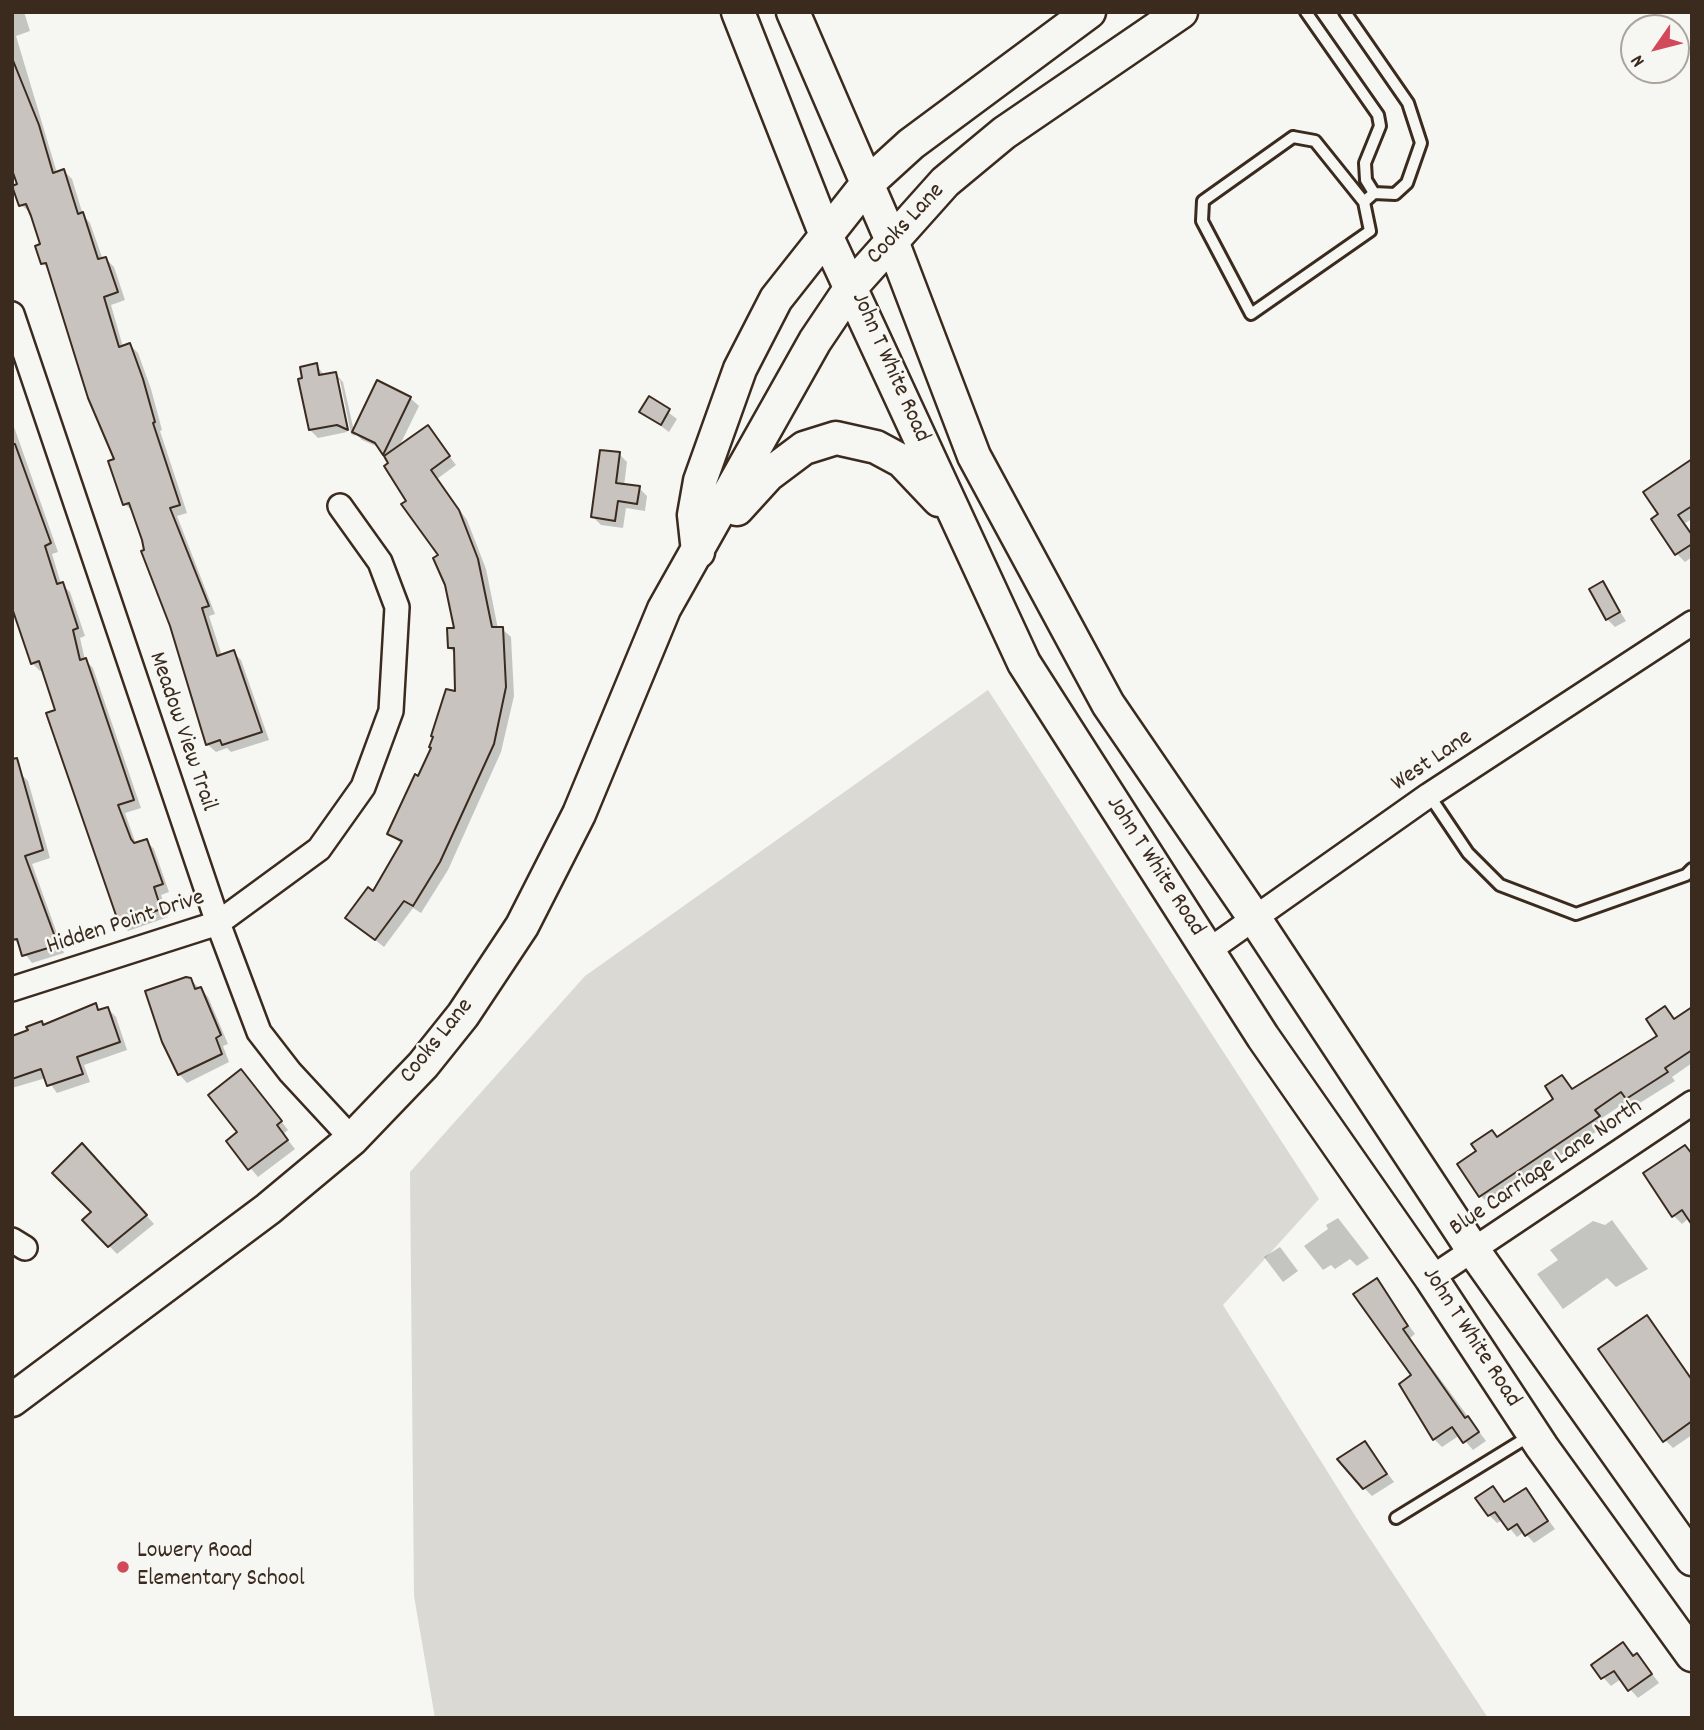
<!DOCTYPE html>
<style>
body{margin:0}
#map{position:relative;width:1704px;height:1730px;overflow:hidden;background:#f6f6f2;font-family:Dekko,sans-serif}
canvas{display:block}
.frame{position:absolute;inset:0;border:14px solid #3b2a1e;pointer-events:none}
.north{position:absolute;left:1620px;top:14px;width:70px;height:70px;box-sizing:border-box;background:#f6f6f2;border:2px solid #aba49d;border-radius:50%;rotate:235deg;font-size:19px;font-weight:700;line-height:28px;text-align:center;color:#3b2a1e}
.north::after{content:'';display:block;margin:auto;width:24px;height:32px;background:#d1495b;clip-path:polygon(50% 0,100% 100%,50% 72%,0 100%)}
</style>
<div id="map">
<canvas width="1704" height="1730"></canvas>
<div class="frame"></div>
<div class="north">N</div>
</div>
<script>
const ctx = document.querySelector('canvas').getContext('2d');
ctx.lineJoin = 'round';
function fillPath(path, color) { ctx.fillStyle = color; ctx.fill(path, 'evenodd'); }
const poly = rows => new Path2D(rows.map(r => 'M' + r).join(''));
function strokePath(path, color, width, dash) { ctx.strokeStyle = color; ctx.lineWidth = width; ctx.lineCap = dash ? 'butt' : 'round'; ctx.setLineDash(dash || []); ctx.stroke(path); }
function write(font, color, halo, rows, align = 'center') {
  ctx.font = font + ' Dekko,sans-serif'; ctx.lineWidth = 5; ctx.setLineDash([]); ctx.textBaseline = 'middle'; ctx.strokeStyle = halo; ctx.fillStyle = color; for (const [text, x, y, turn = 0] of rows) {
    ctx.save(); ctx.translate(x, y); ctx.rotate((+turn || 0) * Math.PI / 180); ctx.textAlign = isNaN(turn) ? turn : align; if (halo) ctx.strokeText(text, 0, 0); ctx.fillText(text, 0, 0); ctx.restore();
  }
}
fillPath(poly([
 [988,690,1319,1199,1223,1305,1359,1522,1488,1718,435,1718,414,1596,410,1172,585,976]
]), '#dad9d3');
fillPath(poly([
 [12,12,24,12,30,31,16,36,57,173,64,171,72,179,83,215,90,223,103,260,106,259,114,267,125,300,111,305,123,347,130,345,138,353,151,389,162,430,160,431,187,513,177,516,215,614,209,616,222,656,233,652,241,660,269,740,231,752,227,748,216,752,207,744,133,512,125,504,116,460,50,271,43,263,42,245,31,213,21,205,19,185,12,166],
 [316,365,325,376,335,373,343,382,355,436,351,434,340,380,336,380,347,432,318,438,310,430],
 [410,398,419,406,398,449,428,428,456,465,437,479,467,520,486,569,498,629,502,629,511,637,514,696,501,752,448,870,421,913,413,908,384,947,347,918,373,893,402,844,389,834,419,779,457,693,456,654,449,648,456,630,441,556,408,501,387,456,381,448,362,440,354,432],
 [649,398,677,419,669,432,641,411],
 [12,421,58,552,52,554,61,584,70,592,85,636,80,638,85,660,93,668,141,808,125,813,136,844,146,841,154,849,169,892,161,895,168,917,128,931,120,923,43,670,40,671,32,663,12,602],
 [619,454,627,462,624,486,639,488,647,496,645,511,626,508,623,528,601,525,593,517],
 [1692,461,1692,519,1685,523,1692,533,1692,557,1685,562,1677,554,1660,515],
 [1602,583,1626,621,1615,627,1607,619],
 [20,773,28,781,50,858,32,864,64,953,32,963,14,939],
 [190,979,208,997,228,1044,223,1046,229,1062,187,1083,179,1074,163,1041],
 [95,1005,101,1011,108,1009,116,1017,127,1050,84,1065,90,1082,57,1093,46,1078,12,1088,12,1037,41,1023,44,1026],
 [1665,1008,1675,1020,1692,1009,1692,1063,1672,1077,1675,1081,1635,1106,1629,1100,1602,1118,1606,1125,1489,1204,1481,1196,1498,1138,1556,1099,1562,1077,1573,1091,1660,1036],
 [249,1079,288,1130,283,1134,295,1149,258,1177,228,1141,240,1132],
 [90,1154,154,1224,117,1254,84,1220,93,1212],
 [1692,1154,1689,1218,1682,1224,1674,1216],
 [1338,1218,1369,1258,1357,1266,1350,1259,1335,1269,1331,1265,1323,1270,1304,1246,1328,1229,1326,1225],
 [1612,1220,1648,1269,1616,1287,1607,1278,1563,1309,1537,1274,1558,1260,1550,1250,1593,1221,1605,1225],
 [1280,1247,1298,1271,1283,1282,1264,1257],
 [1376,1280,1415,1334,1410,1338,1486,1441,1473,1450,1460,1435,1442,1447,1434,1439,1414,1376],
 [1647,1318,1692,1378,1692,1435,1673,1448,1665,1440],
 [1365,1443,1394,1482,1372,1496,1364,1488],
 [1493,1488,1506,1504,1526,1490,1555,1529,1534,1543,1524,1532,1517,1537,1503,1520,1497,1523,1489,1515],
 [1623,1644,1644,1663,1659,1683,1638,1698,1621,1679,1611,1686,1593,1666]
]), '#0003');
const building = poly([
 [12,58,39,125,53,173,64,169,78,214,83,212,98,259,106,257,118,292,104,297,119,347,130,343,143,379,155,422,153,423,180,505,170,508,209,606,202,608,217,656,234,650,262,732,222,745,220,740,206,745,170,626,141,551,144,550,142,540,129,503,123,505,108,461,114,459,88,398,46,263,41,264,35,246,40,244,31,216,26,204,19,206,12,186,17,184,12,170,12,58],
 [317,363,319,375,336,372,348,430,337,425,309,430,298,379,302,378,300,367,317,363],
 [377,380,411,397,383,455,375,443,352,432,377,380],
 [649,396,670,409,661,425,639,412,649,396],
 [428,425,450,456,431,470,459,510,478,559,492,627,503,627,506,687,494,744,440,862,413,906,404,901,375,940,345,918,368,887,373,891,402,841,387,834,415,774,418,776,431,748,429,747,433,737,431,736,446,689,455,691,454,648,448,648,447,628,454,628,445,585,433,558,438,555,401,504,406,501,384,466,388,463,384,456,428,425],
 [12,444,15,444,51,543,45,546,57,584,63,582,78,628,73,630,80,660,86,658,134,800,118,805,131,839,134,843,147,839,163,884,154,887,161,909,119,924,46,713,55,710,39,661,31,664,12,608,12,444],
 [600,450,620,452,616,483,640,486,637,504,618,501,615,521,591,517,600,450],
 [1692,459,1692,506,1678,515,1692,535,1692,544,1675,555,1651,519,1658,514,1643,492,1692,459],
 [1603,581,1620,612,1606,620,1589,589,1603,581],
 [17,758,43,850,25,856,58,945,22,956,17,939,12,940,12,759,17,758],
 [186,977,191,978,195,989,201,987,221,1035,216,1038,222,1054,178,1075,162,1042,145,991,186,977],
 [96,1003,98,1010,108,1007,120,1042,77,1057,83,1074,47,1086,41,1069,12,1079,12,1036,28,1030,26,1027,42,1021,43,1025,96,1003],
 [1665,1006,1674,1019,1692,1007,1692,1050,1665,1068,1668,1072,1626,1099,1621,1092,1595,1110,1600,1116,1479,1197,1457,1164,1476,1151,1471,1144,1492,1130,1497,1137,1553,1099,1545,1086,1562,1075,1572,1089,1657,1036,1646,1019,1665,1006],
 [241,1069,282,1121,277,1125,288,1140,248,1170,226,1141,237,1132,208,1095,241,1069],
 [82,1143,147,1215,108,1247,82,1220,91,1212,52,1173,82,1143],
 [1685,1145,1692,1154,1692,1225,1682,1210,1672,1217,1643,1173,1685,1145],
 [1377,1278,1408,1326,1403,1329,1465,1418,1468,1416,1479,1432,1463,1443,1452,1427,1433,1440,1399,1384,1411,1375,1353,1294,1377,1278],
 [1647,1315,1692,1380,1692,1421,1663,1442,1598,1349,1647,1315],
 [1365,1441,1387,1474,1363,1489,1337,1459,1365,1441],
 [1493,1486,1504,1502,1526,1488,1548,1521,1525,1536,1517,1524,1508,1530,1495,1512,1488,1516,1475,1498,1493,1486],
 [1623,1642,1633,1656,1637,1653,1652,1674,1628,1691,1614,1671,1601,1679,1591,1665,1623,1642]
]);
fillPath(building, '#c8c3be');
strokePath(building, '#3b2a1e', 2);
const lane = poly([
 [1306,12,1378,115,1380,126,1365,163,1366,180,1374,193],
 [1345,12,1408,103,1421,143,1407,183,1395,194,1374,193,1364,202],
 [1293,137,1315,141,1364,202,1370,231,1251,314,1202,221,1203,201,1293,137],
 [1429,795,1468,853,1500,885,1576,914,1686,875,1692,869],
 [1396,1518,1531,1435]
]);
const street = poly([
 [12,314,218,923,259,1032,290,1072,352,1139],
 [1208,951,1429,795,1692,623],
 [12,989,218,923,319,849,363,787,391,711,397,607,380,562,340,506],
 [12,1240,25,1248],
 [1431,1278,1692,1103]
]);
const secondary = poly([
 [738,12,825,233,1024,663,1263,1037,1431,1278,1542,1447,1692,1655],
 [793,12,892,241,974,456,1108,704,1255,919,1473,1250,1692,1559],
 [737,509,768,475,804,448,836,438,876,447,902,461,939,500],
 [698,552,694,515,700,481,740,369,776,299,866,185,911,144,1089,12],
 [12,1400,268,1209,352,1139,423,1065,463,1015,522,926,579,814,664,609,815,341,852,286,945,182,1004,133,1181,12]
]);
strokePath(lane, '#3b2a1e', 16);
strokePath(street, '#3b2a1e', 28);
strokePath(secondary, '#3b2a1e', 37);
strokePath(lane, '#f6f6f2', 10);
strokePath(street, '#f6f6f2', 23);
strokePath(secondary, '#f6f6f2', 32);
for (const [x, y, r, color] of [
 [123,1567,7,"#d1495b"]
]) { const dot = new Path2D(); dot.arc(x, y, r, 0, 2 * Math.PI); ctx.fillStyle = color; ctx.fill(dot); strokePath(dot, '#f6f6f2', 2.5); }
write('24px', '#3b2a1e', '#f6f6f2', [
 ["Cooks Lane",907,225,-47],
 ["John T White Road",889,368,66],
 ["Meadow View Trail",181,732,71],
 ["West Lane",1433,762,-34],
 ["John T White Road",1154,867,57],
 ["Hidden Point Drive",126,924,-18],
 ["Cooks Lane",438,1042,-51],
 ["Blue Carriage Lane North",1547,1169,-34],
 ["John T White Road",1470,1338,57]
]);
write('24px', '#3b2a1e', '#f6f6f2', [
 ["Lowery Road",137,1553],
 ["Elementary School",137,1581]
], 'left');
</script>
